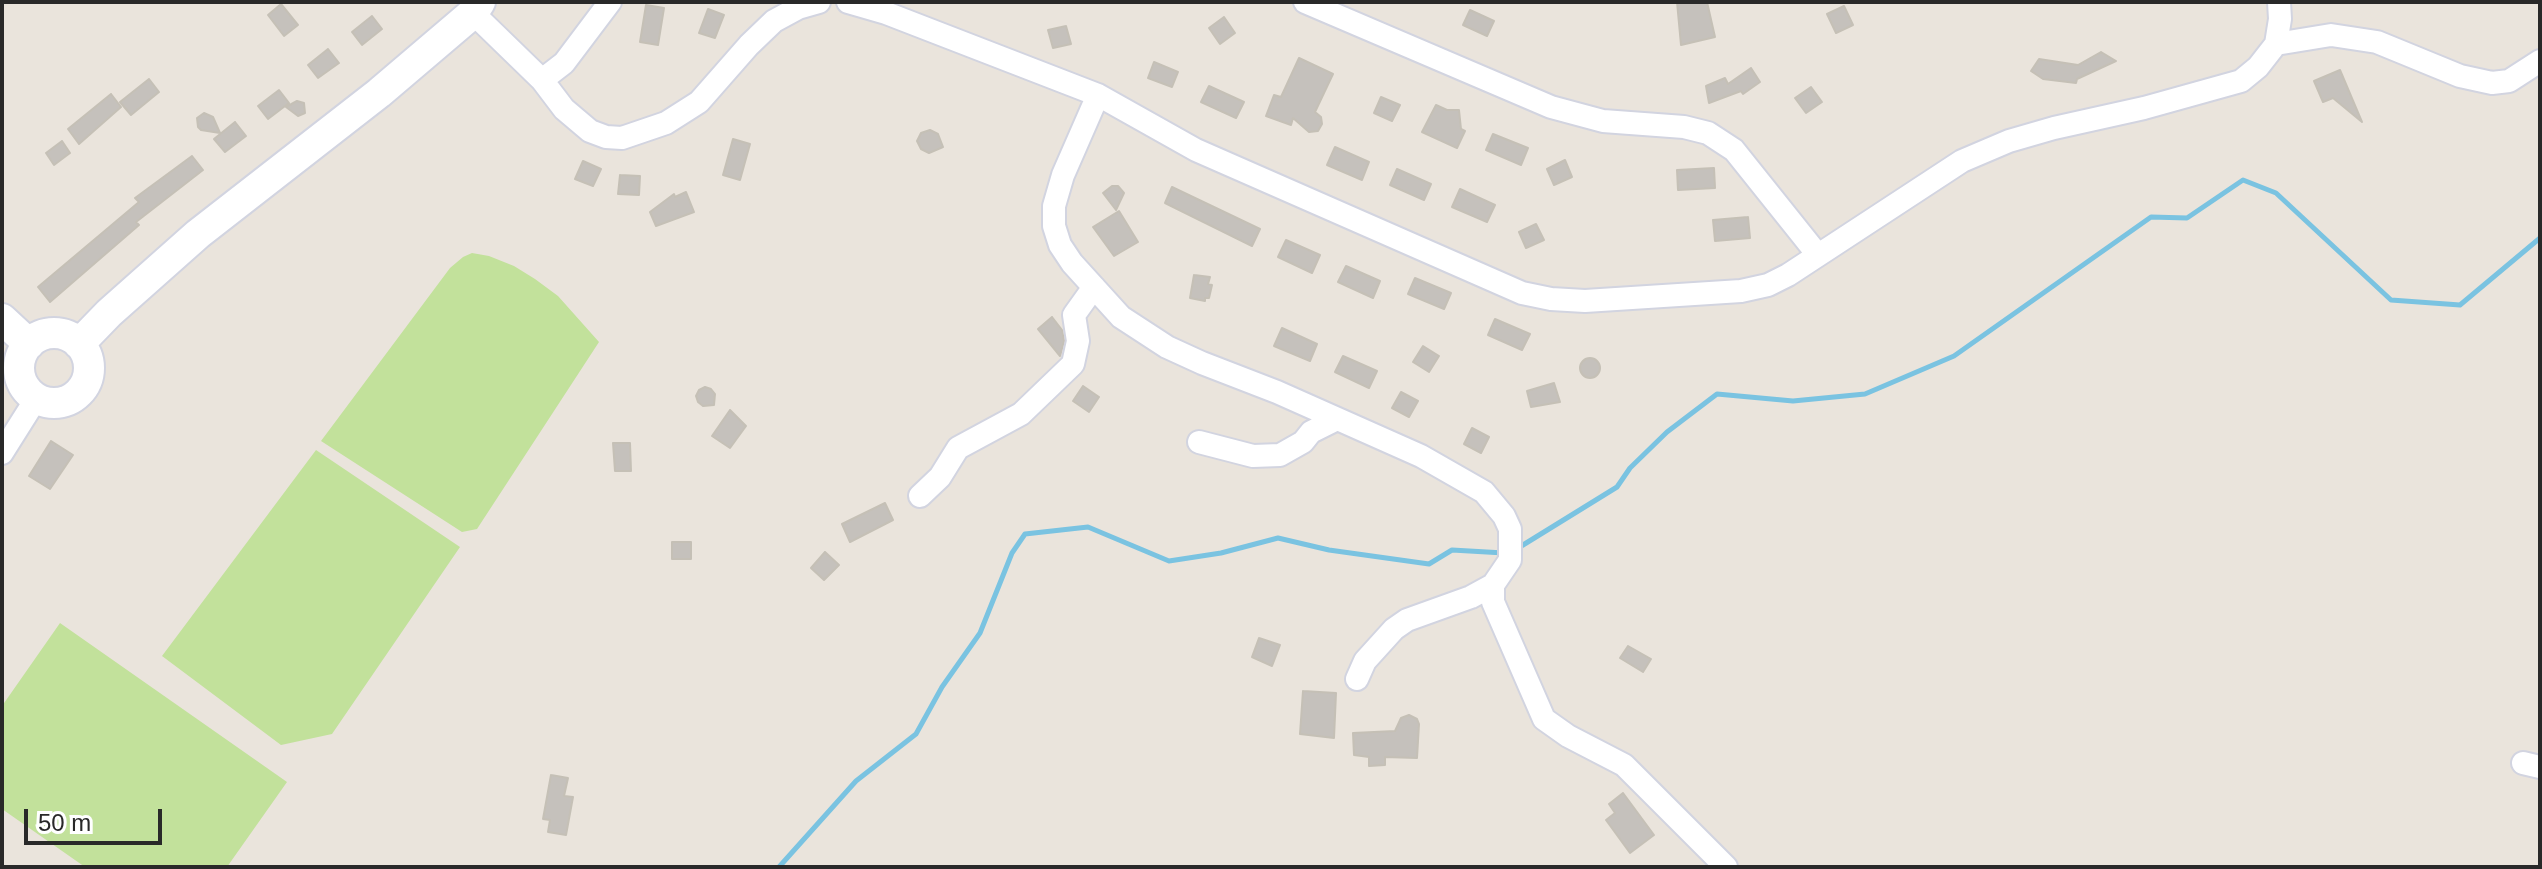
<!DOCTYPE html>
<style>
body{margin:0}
#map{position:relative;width:2542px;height:869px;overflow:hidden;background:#eae4dc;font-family:Helvetica,sans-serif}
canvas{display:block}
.frame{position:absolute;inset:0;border:4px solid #292929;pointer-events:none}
.scale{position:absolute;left:24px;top:809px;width:138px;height:36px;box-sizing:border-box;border:4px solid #292929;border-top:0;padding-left:10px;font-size:24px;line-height:28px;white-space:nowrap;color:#292929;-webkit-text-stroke:6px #fff;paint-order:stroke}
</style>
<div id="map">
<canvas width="2542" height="869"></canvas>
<div class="frame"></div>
<div class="scale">50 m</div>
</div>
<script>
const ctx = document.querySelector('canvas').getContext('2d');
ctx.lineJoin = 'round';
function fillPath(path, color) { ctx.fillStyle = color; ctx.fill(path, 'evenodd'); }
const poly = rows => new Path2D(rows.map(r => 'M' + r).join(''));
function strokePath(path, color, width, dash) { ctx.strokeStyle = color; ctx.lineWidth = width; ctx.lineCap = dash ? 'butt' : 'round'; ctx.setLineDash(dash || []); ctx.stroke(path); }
fillPath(poly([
 [472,253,489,256,514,266,535,279,558,296,599,342,477,529,462,532,321,441,450,268,463,257],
 [316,450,460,547,332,734,281,745,162,656],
 [60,623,287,782,227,867,85,867,2,809,2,706]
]), '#c2e19b');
strokePath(poly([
 [1523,545,1617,487,1630,468,1667,432,1717,394,1793,401,1865,394,1954,356,2151,217,2187,218,2243,180,2276,193,2391,300,2460,305,2540,238],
 [779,867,856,781,916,734,942,687,980,633,1012,553,1025,534,1088,527,1169,561,1221,553,1278,538,1329,550,1429,564,1452,550,1504,553]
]), '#7ac3e1', 5);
const building = poly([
 [1677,2,1707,2,1715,37,1681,45,1677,2],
 [281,4,298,25,284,36,268,15,281,4],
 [646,5,664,8,658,45,640,42,646,5],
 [1844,6,1853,25,1836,33,1827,14,1844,6],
 [708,9,724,15,715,38,699,33,708,9],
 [1470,10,1494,21,1487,36,1463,25,1470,10],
 [372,16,382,29,362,45,352,32,372,16],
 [1224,17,1235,33,1220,44,1209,28,1224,17],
 [1066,26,1071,44,1053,48,1048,30,1066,26],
 [328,49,339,63,318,78,308,65,328,49],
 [2101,52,2116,61,2077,79,2076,83,2043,79,2031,71,2039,59,2078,65,2101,52],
 [1299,58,1333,74,1315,112,1321,117,1322,124,1318,131,1309,132,1293,118,1291,125,1266,116,1274,95,1281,97,1299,58],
 [1154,62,1178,72,1172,87,1148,78,1154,62],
 [1751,68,1760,82,1743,94,1741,91,1709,103,1706,86,1725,78,1728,84,1751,68],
 [2340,70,2362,122,2333,98,2323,102,2314,81,2340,70],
 [149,79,159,92,131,115,120,102,149,79],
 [1209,86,1244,102,1236,118,1201,102,1209,86],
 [1811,87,1822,102,1806,113,1795,98,1811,87],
 [279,90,289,103,268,119,258,106,279,90],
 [111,94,121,107,79,144,68,129,111,94],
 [1381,97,1400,105,1392,121,1374,113,1381,97],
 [297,101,304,103,305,113,298,116,286,107,297,101],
 [1436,105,1447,110,1459,110,1461,129,1465,131,1457,148,1422,132,1436,105],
 [204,113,213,117,220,133,201,130,198,127,197,118,204,113],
 [235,122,246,136,225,152,214,139,235,122],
 [930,130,938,134,943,147,929,153,921,149,917,141,921,133,930,130],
 [1493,134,1528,148,1521,165,1486,150,1493,134],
 [733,139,750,144,740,180,723,175,733,139],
 [62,141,70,153,54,165,46,153,62,141],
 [1335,147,1369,162,1362,180,1327,165,1335,147],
 [192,156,203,170,136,222,139,225,50,302,38,287,139,202,135,198,192,156],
 [1565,160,1572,177,1554,185,1547,169,1565,160],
 [583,161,601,169,593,186,575,179,583,161],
 [1714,168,1715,188,1678,190,1677,170,1714,168],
 [1397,169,1431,184,1424,200,1390,185,1397,169],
 [620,175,640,176,639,195,618,194,620,175],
 [1112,186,1118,186,1124,193,1116,210,1103,193,1112,186],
 [1172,187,1260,229,1252,246,1165,203,1172,187],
 [1460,189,1495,205,1487,222,1452,207,1460,189],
 [686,192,694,212,656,226,650,212,674,194,675,197,686,192],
 [1119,211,1138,242,1114,256,1093,227,1119,211],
 [1748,217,1750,238,1715,241,1713,220,1748,217],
 [1536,224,1544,240,1526,248,1519,232,1536,224],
 [1286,240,1320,255,1312,273,1278,257,1286,240],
 [1346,266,1380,281,1373,298,1338,282,1346,266],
 [1194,275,1210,277,1208,284,1212,285,1209,298,1205,298,1205,301,1190,298,1194,275],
 [1415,278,1451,293,1444,309,1408,294,1415,278],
 [1052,317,1062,330,1064,341,1060,356,1038,329,1052,317],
 [1495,319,1530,334,1522,350,1488,335,1495,319],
 [1282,328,1317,344,1310,361,1274,346,1282,328],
 [1423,346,1439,356,1429,372,1413,362,1423,346],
 [1343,356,1377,371,1369,388,1335,372,1343,356],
 '1580 368a10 10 0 1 1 20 0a10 10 0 1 1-20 0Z',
 [1554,383,1560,402,1531,407,1527,391,1554,383],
 [1083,386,1099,397,1089,412,1073,401,1083,386],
 [705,387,711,389,715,394,714,405,703,406,698,402,696,396,699,390,705,387],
 [1401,392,1418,401,1409,417,1392,408,1401,392],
 [730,410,746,426,730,448,712,436,730,410],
 [1472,428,1489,437,1481,453,1464,444,1472,428],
 [51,441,73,455,50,489,29,476,51,441],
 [613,443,630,443,631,471,615,471,613,443],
 [885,503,893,520,850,542,842,524,885,503],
 [672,542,691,542,691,559,672,559,672,542],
 [825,552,839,565,824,580,811,568,825,552],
 [1259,638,1280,645,1272,666,1252,657,1259,638],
 [1628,646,1651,659,1643,672,1620,658,1628,646],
 [1303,691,1336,693,1334,738,1300,734,1303,691],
 [1409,715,1417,719,1419,724,1417,758,1385,757,1385,765,1369,766,1369,757,1354,755,1353,733,1395,731,1401,718,1409,715],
 [551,775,568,778,564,796,573,797,566,835,548,832,550,820,543,819,551,775],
 [1623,793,1654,835,1630,853,1606,820,1615,813,1609,804,1623,793]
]);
fillPath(building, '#c5c1bc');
strokePath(building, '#c5c0b6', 2);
const street = poly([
 [848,2,886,13,1098,95,1196,150,1522,293,1551,299,1585,301,1741,291,1768,285,1788,275,1962,161,2009,141,2054,128,2144,108,2241,81,2258,67,2276,44,2280,19,2279,2],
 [1305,2,1551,107,1603,121,1684,127,1708,133,1734,150,1818,255],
 [473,13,542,80,564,109,590,131,606,137,622,138,666,123,699,102,749,45,774,21,798,8,819,2],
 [2276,44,2331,35,2377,42,2460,76,2492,83,2509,81,2540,61],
 [542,80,564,63,610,2],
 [1098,95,1063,175,1054,206,1054,226,1060,245,1072,263,1121,317,1167,347,1202,363,1277,392,1421,456,1484,492,1504,516,1510,529,1510,560,1493,585,1471,597,1407,620,1394,629,1365,661,1357,679],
 [1199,442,1253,456,1280,455,1303,442,1311,432,1337,419],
 [2,453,36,399],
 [920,496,940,477,958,448,1021,414,1073,364,1078,341,1074,315,1094,287],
 [1493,585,1493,602,1544,719,1568,736,1624,765,1726,867],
 [2523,763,2540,767]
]);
const secondary = poly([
 [2,319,29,344],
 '19 368a35 35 0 1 1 70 0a35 35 0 1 1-70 0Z',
 [79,344,109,313,198,234,379,93,473,13,480,2]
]);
strokePath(street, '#d2d4e0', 26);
strokePath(secondary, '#d2d4e0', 34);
strokePath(street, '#fff', 22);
strokePath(secondary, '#fff', 30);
</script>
